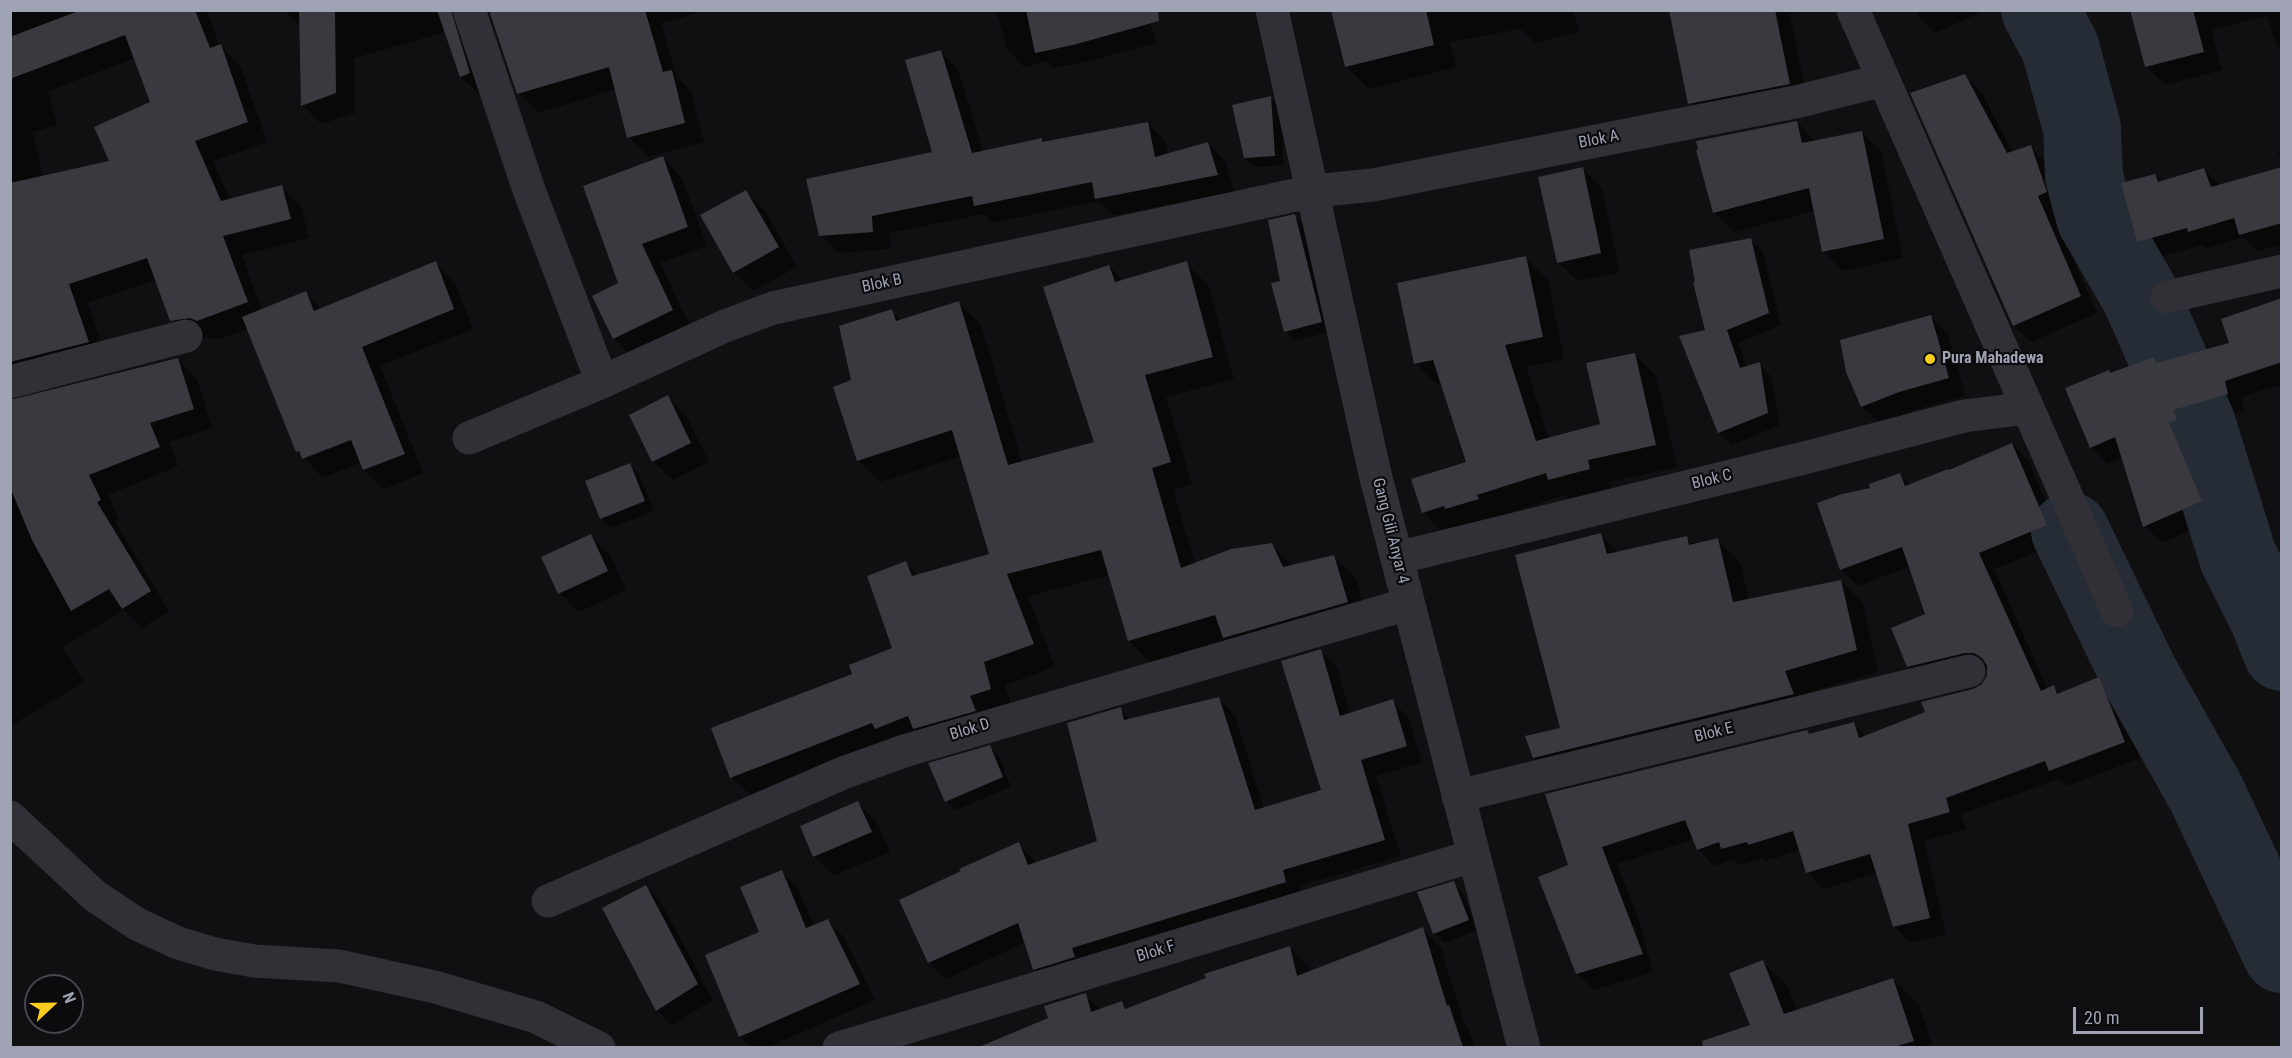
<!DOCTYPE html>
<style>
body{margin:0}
#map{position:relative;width:2292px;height:1058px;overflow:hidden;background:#100f11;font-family:"Roboto Condensed",sans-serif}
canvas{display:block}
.frame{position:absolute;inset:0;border:12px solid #9fa3b3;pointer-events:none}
.north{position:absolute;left:24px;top:974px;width:60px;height:60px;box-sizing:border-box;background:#0b0a0c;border:2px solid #46474f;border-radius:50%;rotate:68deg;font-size:16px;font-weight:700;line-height:24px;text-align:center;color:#9fa3b3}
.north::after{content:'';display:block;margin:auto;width:21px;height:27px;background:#fccd1c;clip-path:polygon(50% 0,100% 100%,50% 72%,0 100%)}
.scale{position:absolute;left:2073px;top:1007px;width:130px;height:27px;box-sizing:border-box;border:3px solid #9fa3b3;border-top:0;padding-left:8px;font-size:18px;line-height:21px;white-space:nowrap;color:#9fa3b3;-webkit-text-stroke:4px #0b0a0c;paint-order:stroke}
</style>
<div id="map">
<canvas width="2292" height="1058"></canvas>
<div class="frame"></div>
<div class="north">N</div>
<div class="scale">20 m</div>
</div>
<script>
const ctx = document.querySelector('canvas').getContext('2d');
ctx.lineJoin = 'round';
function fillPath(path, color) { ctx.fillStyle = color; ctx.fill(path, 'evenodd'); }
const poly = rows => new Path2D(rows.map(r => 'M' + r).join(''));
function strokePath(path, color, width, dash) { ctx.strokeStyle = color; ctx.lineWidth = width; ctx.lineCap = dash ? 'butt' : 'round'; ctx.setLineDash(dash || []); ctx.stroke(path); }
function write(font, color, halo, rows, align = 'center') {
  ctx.font = font + ' "Roboto Condensed",sans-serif'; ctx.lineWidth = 4.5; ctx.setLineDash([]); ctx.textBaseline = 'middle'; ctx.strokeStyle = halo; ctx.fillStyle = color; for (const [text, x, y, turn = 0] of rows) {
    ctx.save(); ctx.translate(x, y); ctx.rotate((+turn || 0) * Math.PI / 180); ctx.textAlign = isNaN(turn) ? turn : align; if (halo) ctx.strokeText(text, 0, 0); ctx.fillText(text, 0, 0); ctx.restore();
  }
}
fillPath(poly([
 [10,10,206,10,220,46,240,65,267,142,213,161,230,200,282,187,301,206,309,238,242,255,262,311,305,293,321,309,435,263,455,283,473,329,380,366,423,473,384,489,364,470,362,462,323,478,298,451,248,329,217,340,211,337,191,339,172,320,157,280,88,303,107,361,11,398,11,402,177,359,197,379,212,428,169,442,178,466,108,495,119,520,115,522,169,611,142,628,124,610,62,647,84,682,10,726],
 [135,58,152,103,111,162,43,178,33,132,57,125,48,91],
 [287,10,491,10,483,11,481,96,461,77,446,32,354,58,355,113,321,124,302,105,301,27,288,15],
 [491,10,706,10,661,24,677,77,691,91,704,142,648,157,629,137,616,89,538,113,518,93],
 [996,10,1147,10,1156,43,1090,61,1053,68,1045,61,1024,67,1008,50],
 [1333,10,1573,10,1579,32,1535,43,1520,29,1450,42,1456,67,1369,89,1346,66],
 [1711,10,1795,10,1795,13,1790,14,1808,103,1709,123,1690,103],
 [1917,10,1986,10,1935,33,1919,16],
 [2132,10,2282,10,2282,50,2277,45,2267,16,2211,30,2222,70,2165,85,2146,66],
 [940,51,958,69,983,152,1041,140,1045,143,1148,124,1165,141,1168,155,1207,143,1225,161,1234,192,1114,215,1099,201,992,223,984,214,889,233,890,249,838,253,820,235,934,153],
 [1965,76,1982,93,2013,153,2030,147,2047,164,2063,209,2053,213,2097,313,2031,342,2014,326,1912,94],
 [1270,98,1280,107,1284,165,1255,167,1245,157],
 [1797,122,1816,142,1862,132,1881,152,1903,258,1843,271,1823,251,1815,211,1734,232,1715,213,1698,152],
 [2282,150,2282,164,2278,151],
 [663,158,682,178,707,246,660,263,692,330,633,358,614,338,620,284],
 [1582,168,1602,188,1620,272,1578,281,1558,262],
 [2282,168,2282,245,2257,251,2243,237,2207,248,2203,245,2155,258,2138,241,2155,176,2162,182,2204,169,2220,186],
 [746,192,765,211,797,267,753,291,734,272],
 [1294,216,1304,226,1331,331,1295,341,1285,331,1282,282],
 [1750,240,1763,252,1781,325,1738,343,1747,367,1759,364,1771,376,1780,425,1732,445,1719,432,1706,331],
 [1525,257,1548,280,1564,359,1526,367,1549,439,1601,425,1634,354,1656,376,1677,467,1609,482,1611,491,1571,502,1565,495,1445,534,1423,512,1468,463,1443,384,1438,385,1415,363],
 [1186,263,1208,285,1234,379,1166,397,1192,484,1173,490,1195,564,1272,545,1293,566,1334,557,1356,579,1369,624,1151,663,1129,641,1110,575,1028,596,1055,667,1005,685,1013,711,754,799,732,777,854,674,894,649,906,563,919,576,991,555,961,456,880,482,858,460,853,381,891,311,902,321,959,303,981,325,1022,462,1096,443,1109,266,1123,281],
 [2282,300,2282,384,2241,397,2244,411,2189,427,2193,437,2185,440,2218,518,2162,543,2145,526,2123,458,2108,464,2091,447,2111,374,2153,359,2159,364,2231,344],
 [1930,316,1948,334,1966,396,1917,409,1880,424,1862,407,1848,372],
 [668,397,687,417,709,462,673,480,653,461],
 [2012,444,2029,461,2063,542,1994,569,2048,690,2054,687,2061,694,2099,678,2115,695,2140,758,2067,786,2059,779,1961,814,1966,829,1924,841,1946,934,1911,943,1894,926,1877,873,1824,889,1807,872,1800,850,1766,861,1764,858,1739,865,1733,859,1714,866,1698,849,1694,839,1617,864,1638,917,1653,972,1594,990,1577,973,1570,866,1547,795,1854,724,1866,736,1927,713,1983,686,1989,676,1989,669,1925,683,1908,666,1927,615,1910,566,1858,586,1841,569,1872,489,1899,474,1910,486,1949,472],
 [629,465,639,474,654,511,611,528,601,518,587,482],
 [1601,535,1619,553,1686,538,1694,545,1718,540,1740,562,1749,600,1841,581,1863,603,1878,672,1806,693,1815,716,1556,780,1534,758,1561,729],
 [591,536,610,555,626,590,579,612,560,593],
 [1320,651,1337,667,1350,714,1392,701,1408,717,1422,762,1376,776,1401,856,1299,886,1302,898,1050,985,1034,969,1026,942,946,979,929,962,1019,844,1036,863,1099,842,1120,709,1131,720,1218,698,1235,715,1264,809,1323,791],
 [990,747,999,757,1011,787,956,810,946,801],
 [858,803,877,822,890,852,834,875,814,856],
 [782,872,798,888,814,926,828,921,844,937,875,1000,766,1048,752,1048,740,1036],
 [1454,883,1463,893,1478,930,1444,943,1435,933],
 [646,887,661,902,713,1000,672,1025,657,1010],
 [1422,929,1441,948,1464,1023,1467,1026,1475,1048,983,1048,1050,1019,1085,995,1101,1010,1122,1003,1128,1009,1290,948,1308,966,1310,972],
 [1762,961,1788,987,1797,1011,1893,979,1919,1005,1933,1048,1732,1048,1728,1034,1752,1026]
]), '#0007');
strokePath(poly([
 [2040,10,2060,47,2082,128,2084,176,2095,217,2141,297,2197,425,2238,557,2269,619,2282,652],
 [2070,531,2139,674,2206,793,2282,954]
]), '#252c35', 78);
fillPath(poly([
 [81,10,195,10,210,48,221,44,248,122,195,141,221,201,282,185,291,219,223,236,248,302,197,321,190,318,170,321,147,258,69,284,89,342,10,362,10,183,109,161,94,127,150,102,125,35,10,79,10,37],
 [299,10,335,10,336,93,301,106],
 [437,10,451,10,470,73,460,77],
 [489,10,645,10,663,72,672,70,685,123,627,138,609,67,517,94],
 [1026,10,1158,10,1159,21,1073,45,1035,53],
 [1331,10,1426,10,1434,45,1345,67],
 [1669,10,1775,10,1790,84,1688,104],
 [2130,10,2193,10,2204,52,2145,67],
 [941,50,972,153,1042,138,1042,142,1148,122,1155,157,1208,142,1218,175,1095,199,1092,182,974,206,972,196,872,216,873,232,819,236,806,179,932,152,905,60],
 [1965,74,2007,153,2031,145,2047,192,2038,196,2081,296,2013,326,1910,93],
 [1271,96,1275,156,1244,158,1232,105],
 [1797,121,1802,143,1862,131,1884,239,1822,252,1809,188,1713,213,1696,150,1698,150,1696,141],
 [663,156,688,227,642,244,673,310,613,339,592,296,618,283,583,186],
 [1583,167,1601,253,1557,263,1538,177],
 [2282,167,2282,223,2239,235,2234,218,2188,232,2187,228,2137,242,2121,183,2155,174,2158,182,2204,168,2211,187],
 [746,190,779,247,733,273,700,215],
 [1295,214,1322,322,1284,332,1271,283,1280,281,1268,220],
 [1751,238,1769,313,1727,330,1740,368,1760,362,1768,413,1718,433,1679,336,1705,330,1693,282,1695,282,1689,250],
 [1526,256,1543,337,1505,345,1536,441,1600,424,1586,363,1635,353,1656,445,1588,460,1590,469,1548,480,1546,473,1477,495,1479,499,1445,509,1444,506,1422,513,1411,479,1466,462,1433,360,1414,364,1397,283],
 [436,261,454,309,362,347,405,454,363,470,351,440,302,459,299,451,296,452,242,317,306,291,314,311],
 [1187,261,1213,357,1145,375,1171,462,1152,468,1181,568,1231,549,1272,543,1283,567,1334,555,1348,602,1223,638,1215,615,1128,641,1101,550,1007,574,1034,644,984,662,991,689,970,696,976,711,913,729,908,716,875,729,872,723,730,778,711,728,852,674,849,665,892,648,867,576,906,561,912,576,989,554,952,430,857,461,833,387,851,380,839,326,892,309,896,321,959,301,1008,465,1094,442,1043,287,1109,265,1115,282],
 [2282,298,2282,362,2225,381,2228,394,2173,410,2177,420,2169,423,2202,501,2143,527,2115,437,2090,448,2065,388,2109,370,2110,373,2154,357,2156,363,2229,343,2221,319],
 [1931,315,1949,378,1899,392,1861,407,1846,372,1840,340],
 [178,358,194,409,150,423,160,447,89,475,101,500,97,502,151,591,122,609,109,589,71,611,32,540,10,487,10,400],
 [668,395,691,443,652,462,629,415],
 [2012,443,2047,525,1979,553,2041,691,2054,685,2057,694,2099,677,2125,742,2049,771,2045,761,1946,798,1950,812,1908,824,1930,918,1893,927,1870,854,1806,873,1793,831,1748,845,1747,842,1721,849,1719,842,1697,850,1685,820,1602,847,1643,954,1576,974,1538,877,1568,865,1545,794,1807,730,1809,734,1854,722,1859,738,1925,712,1921,702,1973,689,1981,685,1987,676,1987,666,1982,658,1974,653,1965,653,1907,667,1891,628,1925,614,1902,547,1840,570,1817,503,1842,494,1870,488,1869,484,1900,473,1905,486,1948,469,1949,470],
 [630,463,645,501,600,519,585,481],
 [1601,533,1607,554,1687,536,1689,545,1718,538,1733,602,1841,580,1857,650,1785,671,1794,694,1533,758,1525,736,1560,728,1515,555],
 [591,534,608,571,558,594,541,557],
 [1321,649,1340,716,1393,699,1407,746,1361,760,1385,840,1283,870,1286,882,1072,948,1075,957,1033,970,1018,923,928,963,899,900,961,871,959,869,1019,842,1028,865,1097,841,1067,723,1121,707,1124,720,1219,697,1255,810,1321,790,1281,661],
 [990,745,1003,777,945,802,928,763],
 [858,801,872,832,813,857,800,826],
 [782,870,806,928,828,919,860,984,739,1037,705,955,759,932,740,887],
 [1454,881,1469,920,1433,934,1417,892],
 [646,885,698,984,656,1011,602,908],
 [1423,927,1447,1006,1449,1005,1463,1047,979,1047,1048,1018,1044,1006,1086,993,1091,1012,1122,1001,1125,1009,1206,978,1204,974,1290,946,1297,976],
 [1763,960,1784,1014,1893,978,1914,1041,1894,1047,1703,1047,1702,1041,1750,1025,1729,973]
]), '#39393f');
strokePath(poly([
 [469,10,529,190,602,382],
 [1272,10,1375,474,1524,1048],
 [1853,10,2117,611],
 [2167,297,2282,271],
 [10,382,186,336],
 [469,438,602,382,725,326,773,308,1314,191,1373,185,1800,101,1883,80],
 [1397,558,1812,456,1964,416,2028,408],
 [1458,796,1969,671],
 [10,817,95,896,137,924,178,943,215,954,254,961,339,966,435,987,536,1017,599,1048],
 [548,901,843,773,904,751,1408,604],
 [839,1048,1473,856]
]), '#303036', 33);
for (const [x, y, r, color] of [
 [1930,359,6,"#fccd1c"]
]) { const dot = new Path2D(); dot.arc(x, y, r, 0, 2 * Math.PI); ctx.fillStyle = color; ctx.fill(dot); strokePath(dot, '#0b0a0c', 2); }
write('16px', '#9fa3b3', '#0b0a0c', [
 ["Blok A",1599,140,-11],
 ["Blok B",882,284,-12],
 ["Blok C",1712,480,-14],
 ["Gang Gili Anyar 4",1390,531,76],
 ["Blok D",970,730,-17],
 ["Blok E",1714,733,-14],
 ["Blok F",1156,952,-17]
]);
write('bold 16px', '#9fa3b3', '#0b0a0c', [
 ["Pura Mahadewa",1942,359]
], 'left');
</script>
